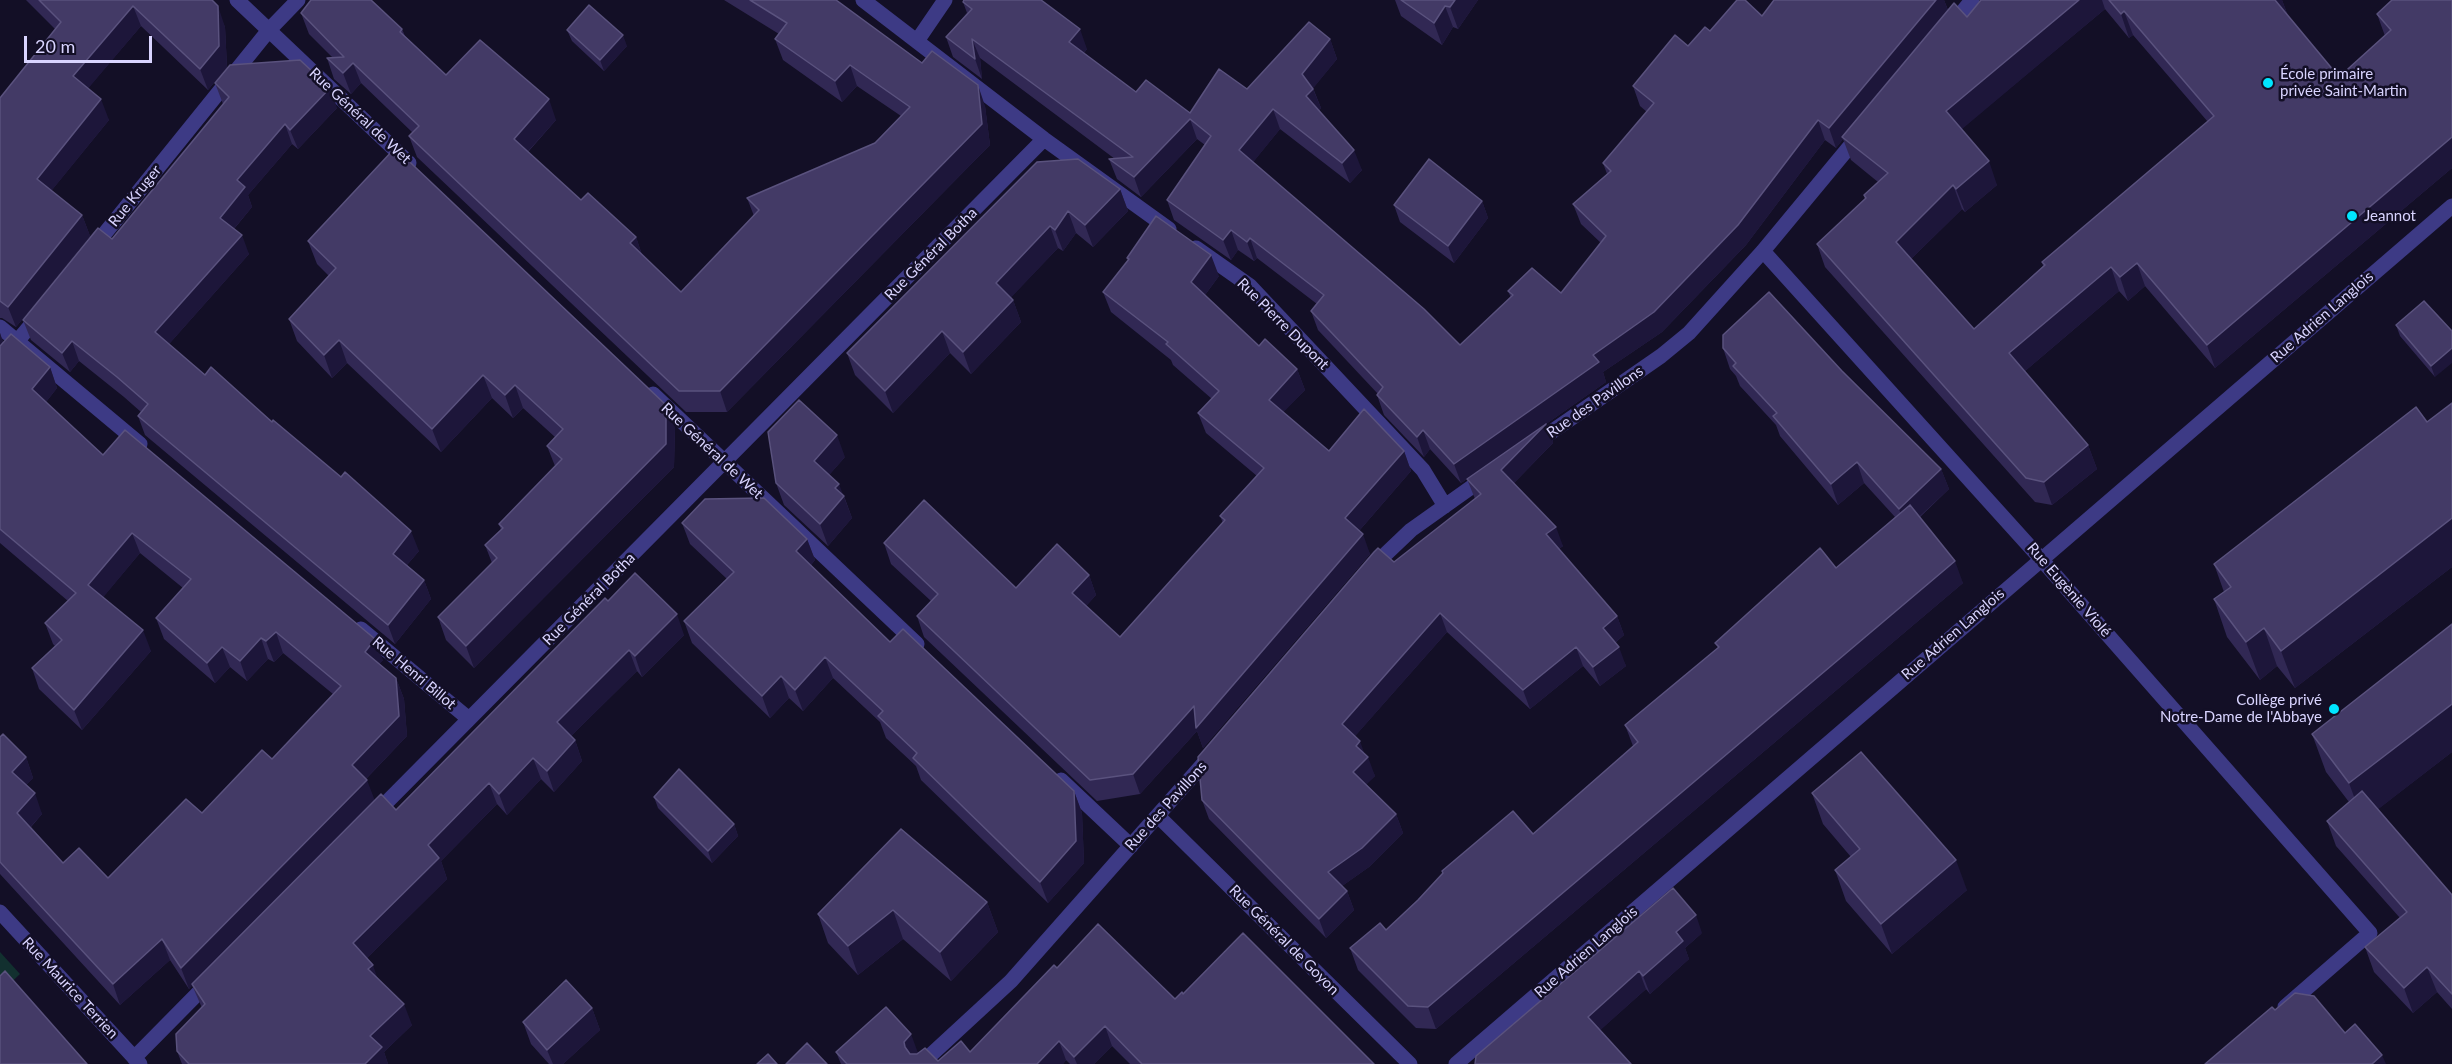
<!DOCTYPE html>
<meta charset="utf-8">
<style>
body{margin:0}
#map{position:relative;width:2452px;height:1064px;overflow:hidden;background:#130f26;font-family:Lato,sans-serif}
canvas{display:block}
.scale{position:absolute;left:24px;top:36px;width:128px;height:27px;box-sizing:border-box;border:3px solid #d9d4ff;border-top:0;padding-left:8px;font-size:18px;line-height:21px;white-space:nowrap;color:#d9d4ff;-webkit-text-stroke:4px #130f26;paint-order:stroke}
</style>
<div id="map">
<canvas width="2452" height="1064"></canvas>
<div class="scale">20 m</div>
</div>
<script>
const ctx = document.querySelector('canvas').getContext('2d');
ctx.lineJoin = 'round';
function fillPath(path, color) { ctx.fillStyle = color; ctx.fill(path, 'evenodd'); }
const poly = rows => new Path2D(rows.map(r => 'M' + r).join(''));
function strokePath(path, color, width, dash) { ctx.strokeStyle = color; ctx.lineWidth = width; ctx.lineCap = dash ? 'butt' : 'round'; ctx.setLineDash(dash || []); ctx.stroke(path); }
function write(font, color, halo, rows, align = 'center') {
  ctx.font = font + ' Lato,sans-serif'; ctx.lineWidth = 5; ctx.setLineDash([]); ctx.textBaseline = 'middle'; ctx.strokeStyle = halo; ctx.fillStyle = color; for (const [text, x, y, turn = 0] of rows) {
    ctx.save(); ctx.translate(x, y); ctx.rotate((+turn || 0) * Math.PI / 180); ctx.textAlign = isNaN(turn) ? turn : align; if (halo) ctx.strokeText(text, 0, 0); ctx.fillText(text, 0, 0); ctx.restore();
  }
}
fillPath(poly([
 [0,952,20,974,0,993]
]), '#12302f');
strokePath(poly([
 [237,0,409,163],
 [863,0,1044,139,1169,229],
 [1951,26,1972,0],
 [917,41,945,0],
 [93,248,269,30,298,0],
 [1196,248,1250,286,1423,470,1445,506],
 [1763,251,2041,559,2370,933,2285,1007],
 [0,327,140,444],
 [0,362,40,314],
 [653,394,917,644],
 [1534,444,1661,356,1689,333,1763,251,1860,134],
 [1370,569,1411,530,1487,476],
 [361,629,469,719],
 [1061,780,1131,846],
 [374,815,1044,139],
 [1158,816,1410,1064],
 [0,912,140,1064],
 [134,1058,210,981],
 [921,1064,1011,981,1212,754],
 [1456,1064,2452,206]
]), '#3d3a85', 15);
fillPath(poly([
 [26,0,212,0,225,27,227,67,208,90,141,26,88,88,109,120,51,191,82,215,90,236,16,327,2,318,0,318,0,98,55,29],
 [724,0,836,0,922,63,985,106,990,145,727,412,686,412,417,157,409,136,413,133,361,83,351,94,334,79,327,58,332,57,309,34,301,13,402,29,405,36,446,75,556,120,528,152,581,200,636,237,642,255,681,292,754,216,747,198,875,143,901,116,857,86,842,102,783,60,775,39,779,34],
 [1395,0,1478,0,1458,29,1453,27,1442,45,1401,16],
 [1944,0,1948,10,1967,17,1981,0,2282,0,2288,16,2339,77,2385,36,2377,14,2452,0,2452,168,2215,368,2145,286,2128,301,2119,291,2025,371,2088,445,2097,469,2052,505,2035,502,1825,267,1817,244,1865,199,1864,195,1878,182,1851,160,1843,139,1836,148,1825,140,1746,245,1662,332,1603,372,1606,382,1546,424,1553,443,1514,483,1563,546,1559,549,1617,616,1624,635,1615,643,1626,666,1600,686,1583,666,1530,709,1447,632,1355,736,1364,753,1375,776,1366,784,1396,814,1403,833,1369,867,1342,886,1347,891,1354,910,1326,938,1209,819,1202,800,1394,562,1475,499,1467,479,1461,483,1430,449,1424,457,1384,415,1377,395,1378,394,1318,330,1311,311,1317,304,1257,258,1254,261,1238,250,1231,260,1174,220,1167,200,1205,145,1197,139,1141,197,1117,179,1109,159,1115,159,980,58,982,79,953,57,946,37,967,13,963,2,1087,49,1084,53,1136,92,1190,113,1247,89,1330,39,1337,59,1313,88,1321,108,1319,110,1362,170,1350,183,1280,129,1253,162,1460,345,1511,298,1508,291,1561,293,1601,243,1581,224,1573,204,1607,174,1603,163,1647,112,1640,106,1633,86,1710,31,1762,16],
 [2105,9,2129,38,2133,35,2208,122,2042,262,2043,266,1974,329,1911,259,1962,209,1965,212,1997,185,1961,129],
 [567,30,627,46,604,71,572,41],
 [215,83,337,108,298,149,292,144,248,195,252,207,234,229,249,254,169,344,205,375,272,422,419,551,407,565,424,580,431,599,395,644,145,435,138,416,141,412,124,397,79,361,70,372,31,340,23,320,112,239,223,104],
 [1037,162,1120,189,1128,211,1093,247,1076,233,1063,251,1058,248,1011,297,1013,300,1021,322,971,374,950,353,893,413,855,375,847,353],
 [1482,201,1488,218,1454,263,1400,222,1394,205],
 [308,241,675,427,674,467,474,668,446,640,438,617,492,563,485,545,501,530,499,524,555,466,547,446,555,437,523,408,513,418,492,398,441,452,347,363,332,378,297,341,289,319,329,276,317,264],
 [1127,258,1219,276,1205,295,1259,346,1297,369,1305,390,1283,412,1329,451,1404,451,1411,471,1359,531,1370,554,1203,748,1197,731,1140,794,1097,801,924,637,917,616,931,601,891,564,884,543,1016,588,1089,575,1096,595,1086,606,1120,637,1223,523,1220,516,1257,476,1206,433,1198,413,1212,399,1173,365,1171,360,1111,312,1103,292,1128,261],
 [2424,301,2435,377,2400,336,2396,325],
 [0,333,3,342,50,367,57,388,46,402,103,455,383,660,379,664,396,678,404,699,407,736,366,779,374,800,396,810,608,601,684,635,642,677,637,671,571,736,575,740,582,761,554,792,541,779,507,815,497,804,441,861,447,879,367,958,378,979,412,1025,384,1052,388,1064,182,1064,177,1051,202,1008,192,985,189,989,170,960,120,1005,0,874,0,737,26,757,33,778,26,785,42,814,31,827,63,863,108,878,202,813,272,759,333,694,283,653,274,662,268,659,247,681,230,667,215,683,164,639,156,618,183,588,140,553,103,597,151,651,82,730,39,689,32,668,55,646,53,644,45,623,68,601,0,543],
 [1723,348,1842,371,1941,469,1949,489,1920,517,1963,583,1436,1029,1416,1028,1358,970,1350,948,1386,930,1418,900,1443,874,1442,871,1533,834,1633,746,1625,725,1718,648,1715,643,1836,568,1895,517,1864,483,1838,505,1780,436,1776,425,1740,386,1736,376,1730,369],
 [2452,403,2452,567,2295,688,2277,666,2260,680,2227,637,2214,599,2224,592,2214,564,2427,422],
 [845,457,829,475,844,496,852,518,828,546,784,505,776,483],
 [682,523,807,539,815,560,811,565,890,642,1074,791,1082,813,1084,863,1048,903,921,780,916,766,886,738,880,722,833,678,803,711,789,698,770,718,692,643,684,621,727,579,690,544],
 [2452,624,2452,752,2378,809,2452,895,2452,1009,2437,992,2413,1013,2374,972,2365,947,2400,918,2336,846,2327,821,2349,802,2326,772,2312,734],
 [1812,793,1967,890,1892,954,1846,901,1835,870,1851,857,1823,824],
 [654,797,734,824,738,836,712,863,658,808],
 [987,902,998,932,951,981,903,939,858,975,828,943,818,914],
 [1702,933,1685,948,1689,959,1650,994,1646,989,1600,1030,1476,1056],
 [1057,968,1175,999,1183,994,1374,1064,1130,1064,1112,1046,1094,1064,1070,1064,1066,1060,1063,1064,841,1064,836,1052,918,1052,938,1061,970,1052],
 [592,1008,600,1030,563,1064,549,1064,531,1044,523,1022]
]), '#312854');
fillPath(poly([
 [1455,0,1478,0,1458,29,1450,7],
 [1936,0,1944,0,1949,13,1842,137,1843,139,1836,148,1829,128],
 [2079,0,2102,0,2105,9,1955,135,1946,111],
 [2275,0,2282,0,2289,19],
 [133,6,141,26,81,97,73,76],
 [218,6,225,27,227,67,208,90,200,69],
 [1445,6,1453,27,1442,45,1434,23],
 [2124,11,2133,35,2129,38,2121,14],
 [1080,29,1087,49,1076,62,1069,42],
 [623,35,627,46,604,71,600,60],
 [972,39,980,58,982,79,975,59],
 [1330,39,1337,59,1311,91,1313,89,1321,108,1313,116,1306,96,1302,74],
 [353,63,361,83,351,94,343,73],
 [850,65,857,86,842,102,835,81],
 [978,85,985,106,990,145,727,412,720,391],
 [330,88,337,108,298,149,290,130],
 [101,99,109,120,44,200,37,179],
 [549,99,556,120,521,159,514,139],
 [1273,109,1280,129,1247,170,1239,150],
 [1190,119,1197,139,1141,197,1134,177],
 [1818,120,1825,140,1746,245,1662,332,1603,372,1606,382,1546,424,1553,443,1508,489,1501,470,1546,424,1461,483,1454,464,1593,355],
 [285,124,292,144,248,195,252,207,227,237,220,218,237,180],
 [2452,137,2452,168,2215,368,2207,345],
 [1354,150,1362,170,1350,183,1342,163],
 [1989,161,1997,185,1965,212,1956,189],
 [1953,185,1962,209,1904,266,1896,242],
 [1120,189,1128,211,1093,247,1085,225],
 [1482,201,1488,218,1454,263,1448,246],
 [1068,211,1076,233,1063,251,1055,230],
 [82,215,90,236,16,327,8,307],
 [1050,226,1058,248,1004,305,996,283],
 [1231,230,1238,250,1231,260,1223,240],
 [242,235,249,254,162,352,155,332],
 [636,237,643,258,630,243],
 [1250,238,1257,258,1254,261,1247,242],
 [1211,255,1219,276,1199,303,1191,282],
 [2137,263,2145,286,2128,301,2120,277],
 [2111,267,2119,291,2018,377,2009,353],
 [1013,300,1021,322,971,374,963,352],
 [942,331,950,353,893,413,885,391],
 [0,333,3,342,0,347],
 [339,340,347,363,332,378,324,355],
 [72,341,79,361,70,372,62,353],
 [2452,348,2452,363,2435,377,2431,366],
 [50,367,57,388,40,410,32,389],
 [1297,369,1305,390,1276,420,1269,400],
 [483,375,492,398,441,452,432,429],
 [515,385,523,408,513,418,505,395],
 [666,405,675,427,674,467,474,668,466,646],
 [1423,430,1430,449,1424,457,1417,437],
 [837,435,845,457,822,483,814,461],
 [2088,445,2097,469,2052,505,2044,482],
 [1404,451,1411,471,1352,539,1345,518],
 [1857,462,1864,483,1838,505,1831,484],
 [1941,469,1949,489,1906,529,1899,509],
 [839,484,852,518,828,546,820,524,835,488],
 [2452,518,2452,567,2295,688,2281,651],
 [1556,527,1563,546,1553,553,1546,534],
 [411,531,419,551,400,573,393,554],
 [132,533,140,553,96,606,88,585],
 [1363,534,1370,554,1203,748,1197,731,1140,794,1133,774,1194,706],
 [807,539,815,560,804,573,796,551],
 [1955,561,1963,583,1436,1029,1428,1007],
 [1089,575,1096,595,1080,613,1072,593],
 [424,580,431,599,395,644,388,625],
 [1440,613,1447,632,1349,743,1342,724],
 [677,614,684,635,642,677,635,656],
 [1617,616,1624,635,1610,647,1603,628],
 [2264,628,2277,666,2260,680,2246,642],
 [143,630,151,651,82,730,74,710],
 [276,632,283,653,274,662,266,641],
 [261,638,268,659,247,681,240,661],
 [375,639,383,660,372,673,365,652],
 [222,647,230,667,215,683,207,663],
 [1576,647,1583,666,1530,709,1523,690],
 [1619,647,1626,666,1600,686,1593,667],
 [629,650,637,671,564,743,557,722],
 [825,657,833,678,803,711,795,690],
 [781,676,789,698,770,718,762,696],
 [396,678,404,699,407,736,359,786,352,765],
 [2452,704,2452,752,2363,821,2349,783],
 [575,740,582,761,554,792,547,771],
 [1360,741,1366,758,1368,757,1375,776,1360,791,1353,772,1356,746],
 [26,757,33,778,20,792,12,772],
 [533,758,541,779,507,815,499,794],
 [367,780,375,801,189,989,181,968],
 [489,783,497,804,441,861,447,879,361,964,353,943,428,845],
 [1074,791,1082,813,1084,863,1048,903,1040,882],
 [35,793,42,814,25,833,17,813],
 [1396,814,1403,833,1369,867,1335,891,1328,872],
 [734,824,738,836,712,863,708,851],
 [1956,860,1967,890,1892,954,1881,924],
 [1347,891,1354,910,1326,938,1319,919],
 [987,902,998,932,951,981,940,952],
 [893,910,903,939,858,975,848,946],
 [1696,915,1702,933,1685,948,1689,959,1650,994,1643,976,1676,932],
 [162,939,170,960,120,1005,113,984],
 [373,965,380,986,368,969],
 [2427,967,2437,992,2413,1013,2404,988],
 [1639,971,1646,989,1595,1035,1588,1017],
 [404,1004,412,1025,384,1052,388,1064,365,1064,370,1036],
 [592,1008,600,1030,563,1064,553,1064,547,1050],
 [1105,1026,1112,1046,1094,1064,1077,1064,1074,1057],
 [911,1034,918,1053,912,1062,905,1047,904,1042],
 [1059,1041,1066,1060,1063,1064,1037,1064],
 [2382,1055,2386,1064,2372,1064]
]), '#1d163a');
const building = poly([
 [39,0,212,0,218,6,219,46,200,69,133,6,73,76,101,99,37,179,82,215,8,307,0,301,0,98,61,22,39,0],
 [311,0,371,0,402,29,400,32,446,75,480,40,549,99,514,139,581,200,588,193,636,237,630,243,681,292,759,210,747,198,875,143,910,107,850,65,835,81,775,39,787,23,750,0,836,0,922,63,932,51,978,85,982,124,720,391,679,391,409,136,419,126,353,63,343,73,327,58,344,57,301,13,311,0],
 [964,0,1041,0,1080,29,1069,42,1136,92,1146,80,1190,113,1219,69,1247,89,1309,22,1330,39,1302,74,1313,89,1306,96,1354,150,1342,163,1273,109,1239,150,1424,309,1460,345,1513,295,1508,291,1532,268,1561,293,1606,236,1573,204,1611,171,1603,163,1654,103,1633,86,1675,35,1688,46,1705,27,1710,31,1737,0,1745,0,1762,16,1774,0,1936,0,1829,128,1818,120,1738,225,1654,312,1593,355,1599,362,1454,464,1423,430,1417,437,1377,395,1383,387,1311,311,1324,295,1250,238,1247,242,1231,230,1223,240,1167,200,1211,136,1190,119,1134,177,1109,159,1133,157,972,39,975,59,946,37,972,9,963,2,964,0],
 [1401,0,1455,0,1450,7,1445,6,1434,23,1401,0],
 [1981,0,2079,0,1946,111,1989,161,1956,189,1953,185,1896,242,1974,329,2045,265,2042,262,2214,116,2124,11,2121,14,2109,0,2275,0,2339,77,2391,30,2377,14,2392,0,2452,0,2452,137,2207,345,2137,263,2120,277,2111,267,2009,353,2088,445,2044,482,2026,478,1817,244,1866,198,1864,195,1888,173,1842,137,1954,3,1967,17,1981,0],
 [589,5,623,35,600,60,567,30,589,5],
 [300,60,330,88,290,130,285,124,237,180,245,187,220,218,242,235,155,332,205,375,211,367,272,422,273,420,341,477,345,472,411,531,393,554,424,580,388,625,138,416,148,404,117,377,72,341,62,353,23,320,98,228,112,239,229,97,215,83,230,65,300,60],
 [395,148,666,405,666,444,466,646,438,617,497,558,485,545,503,528,499,524,562,459,547,446,563,429,515,385,505,395,483,375,432,429,339,340,324,355,289,319,336,268,308,241,395,148],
 [1078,159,1120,189,1085,225,1068,211,1055,230,1050,226,996,283,1013,300,963,352,942,331,885,391,847,353,1037,162,1078,159],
 [1429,159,1482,201,1448,246,1394,205,1429,159],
 [1156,216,1211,255,1191,282,1259,346,1265,339,1297,369,1269,400,1329,451,1364,409,1404,451,1345,518,1363,534,1196,728,1194,706,1133,774,1090,780,917,616,938,594,884,543,924,500,1016,588,1057,544,1089,575,1072,593,1120,637,1225,520,1220,516,1264,468,1198,413,1219,391,1166,344,1168,342,1103,292,1129,259,1127,258,1156,216],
 [1769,292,1842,371,1941,469,1899,509,1857,462,1831,484,1773,416,1777,413,1733,366,1736,363,1723,348,1723,335,1769,292],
 [2424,301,2452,331,2452,348,2431,366,2396,325,2424,301],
 [11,334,50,367,32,389,103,455,125,430,375,639,365,652,396,678,399,716,352,765,367,780,181,968,162,939,113,984,0,862,0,737,3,734,26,757,12,772,35,793,17,813,63,863,79,848,108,878,186,799,202,813,262,750,272,759,341,686,276,632,266,641,261,638,240,661,222,647,207,663,156,618,191,579,132,533,88,585,143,630,74,710,32,668,62,640,45,623,76,593,0,529,0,346,11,334],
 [799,400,837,435,814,461,839,484,835,488,844,496,820,524,776,483,768,432,799,400],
 [2452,403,2452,518,2281,651,2264,628,2246,642,2214,599,2231,587,2214,564,2416,407,2427,422,2452,403],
 [1546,424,1501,470,1556,527,1546,534,1617,616,1603,628,1619,647,1593,667,1576,647,1523,690,1440,613,1342,724,1360,741,1356,746,1368,757,1353,772,1396,814,1362,848,1328,872,1347,891,1319,919,1202,800,1198,757,1374,552,1378,548,1394,562,1481,494,1467,479,1546,424],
 [764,498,807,539,796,551,890,642,903,629,1074,791,1076,841,1040,882,913,758,917,753,878,716,883,711,825,657,795,690,781,676,762,696,684,621,734,572,682,523,705,499,764,498],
 [1910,505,1955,561,1428,1007,1408,1006,1350,948,1380,923,1386,930,1418,900,1443,873,1442,871,1513,811,1533,834,1638,742,1625,725,1719,647,1715,643,1820,548,1836,568,1910,505],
 [635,573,677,614,635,656,629,650,557,722,575,740,547,771,533,758,499,794,489,783,428,845,439,858,353,943,373,965,368,969,404,1004,370,1036,382,1047,365,1064,189,1064,177,1051,176,1034,205,1004,192,984,381,794,396,810,605,598,608,601,635,573],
 [2452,624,2452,704,2349,783,2312,734,2452,624],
 [1861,752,1956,860,1881,924,1835,870,1860,849,1812,793,1861,752],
 [679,769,734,824,708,851,654,797,679,769],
 [2362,791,2452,895,2452,994,2427,967,2404,988,2365,947,2407,912,2327,821,2362,791],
 [901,829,987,902,940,952,893,910,848,946,818,914,901,829],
 [1673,888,1696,915,1676,932,1683,941,1643,976,1639,971,1588,1017,1631,1064,1475,1064,1476,1056,1673,888],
 [1098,924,1175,999,1182,992,1183,994,1243,933,1374,1064,1142,1064,1105,1026,1074,1057,1059,1041,1037,1064,847,1064,836,1052,886,1007,911,1034,904,1042,905,1047,910,1054,917,1054,925,1048,938,1061,961,1041,970,1052,1054,965,1057,968,1098,924],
 [5,971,87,1064,0,1064,0,976,5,971],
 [566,980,592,1008,547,1050,523,1022,566,980],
 [2295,993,2314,996,2345,1033,2355,1024,2382,1055,2372,1064,2205,1064,2272,1007,2275,1010,2295,993],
 [807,1043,827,1064,786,1064,807,1043],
 [768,1054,777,1064,757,1064,768,1054]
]);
fillPath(building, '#433a66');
strokePath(building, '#5a527e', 1.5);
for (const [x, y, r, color] of [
 [2268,83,6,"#00e5ff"],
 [2352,216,6,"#00e5ff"],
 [2334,709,6,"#00e5ff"]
]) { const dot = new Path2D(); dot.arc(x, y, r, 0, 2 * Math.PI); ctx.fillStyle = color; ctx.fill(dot); strokePath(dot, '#130f26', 2); }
write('15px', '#d9d4ff', '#130f26', [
 ["École primaire",2280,74],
 ["privée Saint-Martin",2280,91],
 ["Jeannot",2364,216],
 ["Collège privé",2322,700,"right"],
 ["Notre-Dame de l'Abbaye",2322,717,"right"]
], 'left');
write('15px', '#d9d4ff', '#130f26', [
 ["Rue Général de Wet",360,116,43],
 ["Rue Kruger",135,196,-51],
 ["Rue Général Botha",931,254,-45],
 ["Rue Adrien Langlois",2322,317,-41],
 ["Rue Pierre Dupont",1283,324,45],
 ["Rue des Pavillons",1595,402,-35],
 ["Rue Général de Wet",712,451,43],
 ["Rue Eugènie Violé",2069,590,49],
 ["Rue Général Botha",589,599,-45],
 ["Rue Adrien Langlois",1953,634,-41],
 ["Rue Henri Billot",414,673,40],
 ["Rue des Pavillons",1166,806,-48],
 ["Rue Général de Goyon",1284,940,45],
 ["Rue Adrien Langlois",1586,952,-41],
 ["Rue Maurice Terrien",70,988,47]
]);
</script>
